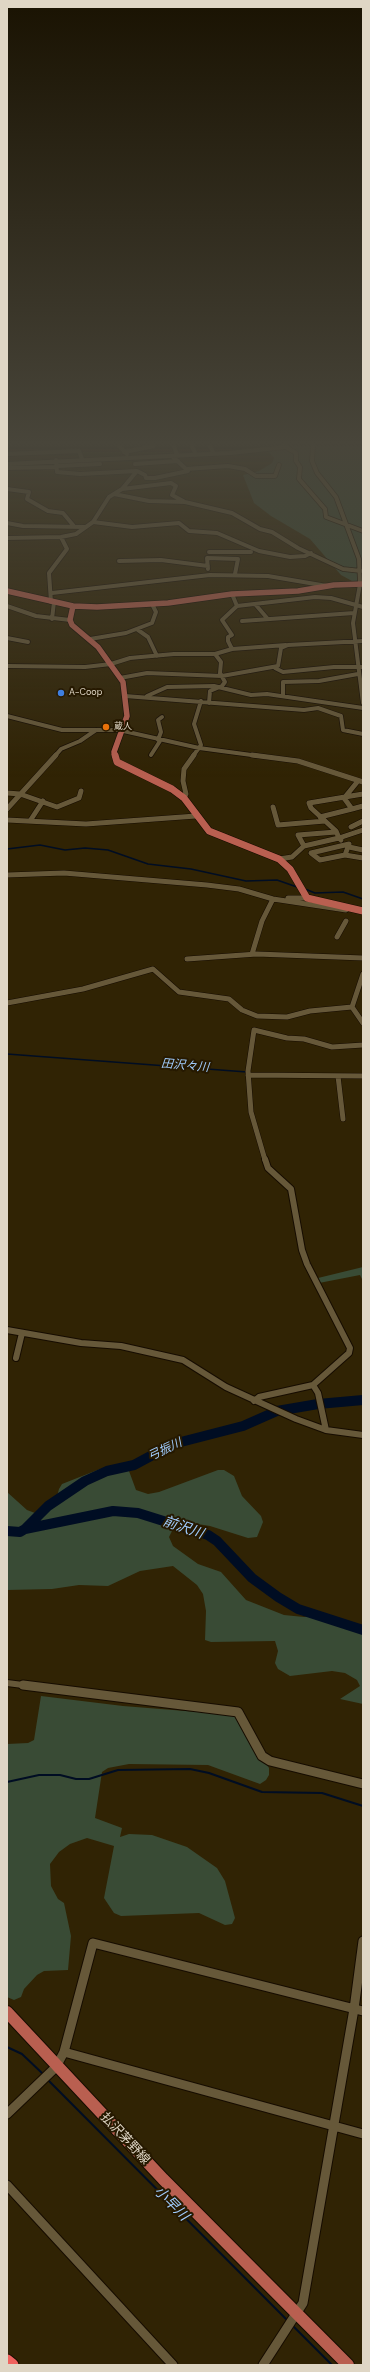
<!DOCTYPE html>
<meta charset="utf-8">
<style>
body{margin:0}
#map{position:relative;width:370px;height:2372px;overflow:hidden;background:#302304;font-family:"DM Sans",sans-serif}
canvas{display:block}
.frame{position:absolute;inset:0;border:8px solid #dfd6c5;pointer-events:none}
</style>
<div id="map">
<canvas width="370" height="2372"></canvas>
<div class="frame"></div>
</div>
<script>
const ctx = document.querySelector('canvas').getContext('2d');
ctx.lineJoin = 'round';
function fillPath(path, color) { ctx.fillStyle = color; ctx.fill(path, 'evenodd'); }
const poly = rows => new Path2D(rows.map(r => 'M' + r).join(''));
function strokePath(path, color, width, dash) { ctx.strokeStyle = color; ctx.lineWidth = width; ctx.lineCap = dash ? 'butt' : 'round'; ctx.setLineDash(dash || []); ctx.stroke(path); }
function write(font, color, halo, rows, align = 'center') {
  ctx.font = font + ' "DM Sans","Noto Sans JP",sans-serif'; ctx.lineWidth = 4; ctx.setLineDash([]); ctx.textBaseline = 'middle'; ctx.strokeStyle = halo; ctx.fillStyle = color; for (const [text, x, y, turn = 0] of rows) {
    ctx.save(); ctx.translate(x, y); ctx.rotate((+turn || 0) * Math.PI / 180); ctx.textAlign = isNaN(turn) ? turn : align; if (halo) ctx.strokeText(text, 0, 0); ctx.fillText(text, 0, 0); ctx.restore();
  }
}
fillPath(poly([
 [264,446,363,446,363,587,341,575,310,539,271,516,254,503,243,475,259,471,272,463,274,458],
 [363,1267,363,1281,360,1275,319,1283,318,1278],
 [119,1466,129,1471,136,1490,148,1494,159,1492,218,1470,224,1470,234,1476,242,1496,261,1516,263,1522,257,1537,248,1538,210,1526,185,1522,174,1527,169,1537,173,1546,198,1564,221,1572,246,1600,284,1615,304,1617,317,1615,363,1632,363,1704,340,1699,360,1686,357,1680,345,1673,332,1671,290,1676,278,1669,275,1663,278,1651,275,1641,211,1642,205,1640,206,1611,203,1594,197,1585,173,1566,140,1571,108,1586,79,1585,52,1589,7,1590,7,1492,27,1510,43,1516,55,1504,59,1489,62,1484,100,1469],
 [41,1696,123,1706,236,1715,269,1768,269,1775,266,1780,260,1784,208,1765,129,1764,108,1768,102,1772,95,1818,122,1828,120,1837,129,1834,152,1835,187,1847,217,1868,225,1881,235,1918,232,1924,225,1925,199,1913,121,1916,114,1913,104,1898,114,1846,87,1838,70,1844,59,1852,50,1864,51,1886,58,1899,64,1903,71,1936,68,1970,44,1971,37,1975,24,1989,21,1997,14,2000,7,1997,7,1744,28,1743,34,1740]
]), '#394b35');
strokePath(poly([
 [7,849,40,845,65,850,85,848,108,850,148,864,191,869,246,881,277,880,297,887],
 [305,889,315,893,343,892,363,899],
 [7,1054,247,1072]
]), '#000d23', 1.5);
strokePath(poly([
 [7,1782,39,1775,60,1775,76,1779,89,1779,118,1770,190,1769,209,1773,262,1792,322,1793,363,1806],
 [7,2047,22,2054,43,2074],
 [48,2080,288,2321],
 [292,2325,332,2365]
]), '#000d23', 2);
strokePath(poly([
 [25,1529,113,1511,138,1513,208,1535,217,1541,252,1578,278,1597,298,1609,363,1630],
 [7,1531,20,1532,25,1529,48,1506,85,1481,107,1471,134,1465,173,1444,243,1426,277,1411,318,1404,363,1400]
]), '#000d23', 10);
const minorFar3 = poly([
 [119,446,127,454],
 [174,446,177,455],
 [192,446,196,455],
 [210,446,214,454],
 [284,446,296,453,296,461,300,467,299,479,325,509,326,517,363,531],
 [313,446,312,461,317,473,336,497,359,559,360,584,353,623,363,703],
 [124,452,154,446],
 [7,454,79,451,82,459],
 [172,456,186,469,228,466,245,469,256,476,275,476,279,465],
 [56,460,57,472,80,474,137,471,145,475,146,478,155,478,188,471,186,469],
 [7,464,230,453,286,447],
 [135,464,178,461],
 [57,466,100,464],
 [7,468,57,467],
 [7,489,29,492,27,499,48,511,63,513,73,525],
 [122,489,171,483,176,486,172,495,185,502],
 [114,494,149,501,185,502,232,513,260,529,272,532,298,548,343,569,361,571],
 [93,522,132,527,179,523,189,531,217,533,259,551,290,557,305,556,311,553],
 [7,523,23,526,85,527],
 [7,538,61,537,76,534,93,522,109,497,122,489,137,471],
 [209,552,251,552],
 [119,561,161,560,208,566],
 [208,569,207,558,238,559,235,574],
 [52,593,210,575,268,576,327,586],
 [51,602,49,573,67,549,61,537],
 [255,604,267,618],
 [7,606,36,616,70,620],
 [237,606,315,597,331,598,363,607],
 [52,619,54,602],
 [242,621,354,613],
 [138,630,148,637,157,656],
 [7,638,28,642],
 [90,639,126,633,152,623,156,612,152,604],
 [232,649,286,645],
 [7,666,85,667,111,664,130,658,174,654,215,654,232,649,228,641,228,637,232,635,222,620,237,606,232,594],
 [275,668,283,672,334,667,363,667],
 [120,678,147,673,222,676,278,666,281,648,288,645,363,641],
 [125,696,304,710,318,708,341,716,343,730,363,734],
 [147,696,167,687,214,686,251,695,267,694,363,708],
 [283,696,283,682,319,681,358,674],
 [209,703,210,691,222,686,225,682,220,673,221,662,215,654],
 [7,716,62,730,119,730,199,748,259,756],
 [158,740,161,732,158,720,162,717],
 [151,755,160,741],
 [55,756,61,749,80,741,96,730],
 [193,756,201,745,194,724,201,701]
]);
const minorFar2 = poly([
 [252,755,298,761,363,782],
 [7,793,20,794,57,807,79,798,81,791],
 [363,794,309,803,311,808,336,831,339,838,363,830],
 [345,797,358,781],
 [184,798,186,794,183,781,184,769,194,755],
 [344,798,352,809,363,806],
 [273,807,278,825,325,821],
 [7,809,56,755],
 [320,817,352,809],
 [7,820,86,824,196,816],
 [30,821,43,801],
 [351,827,363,821],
 [336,832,298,835,304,846,339,838,341,840],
 [349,844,345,855,320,860,311,853,349,844],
 [349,847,363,850],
 [345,855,363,858],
 [279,859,292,857,304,846],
 [7,875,64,873,207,885,239,889,273,899,346,910],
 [288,898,307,898],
 [337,937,346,921],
 [252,954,262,921,273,899],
 [187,959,257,954,363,958],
 [7,1003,83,989,153,969,179,992,229,999,242,1010,257,1016,287,1017,310,1011,352,1007],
 [352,1007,363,974],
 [352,1007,363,1023],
 [248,1075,363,1076],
 [338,1076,343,1119],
 [265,1160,251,1112,248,1071,254,1030,287,1038,304,1039,332,1047,363,1045]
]);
const minorFar1 = poly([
 [7,1330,81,1343,121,1346,183,1360,226,1387,296,1419,326,1430,363,1435],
 [16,1358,22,1333],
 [313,1385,318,1393,326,1430],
 [254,1401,259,1397,313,1385,349,1353,350,1348,307,1264,302,1250,291,1189,268,1168,265,1159],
 [7,1683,31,1686]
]);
const minor = poly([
 [23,1685,238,1712,262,1756,270,1761,363,1784],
 [64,2052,363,2134],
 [7,2114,56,2067,64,2052,93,1943,363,2011],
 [7,2185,173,2365],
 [263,2365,303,2303,354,2009,363,1941]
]);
const majorFar2 = poly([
 [7,591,73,606,97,607,168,603,232,594,298,591,334,585,363,584],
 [73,606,70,620,72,625,98,647,123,682,127,716,114,752,115,756]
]);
const majorFar1 = poly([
 [115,755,117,762,172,789,184,798,209,831,279,859,290,869,307,898,363,911]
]);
const major = poly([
 [7,2012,163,2179,348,2365]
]);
const highway = poly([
 [7,2361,12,2365]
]);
strokePath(minorFar3, '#160c00', 5.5);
strokePath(minorFar2, '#160c00', 6);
strokePath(minorFar1, '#160c00', 8);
strokePath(minor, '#160c00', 11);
strokePath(majorFar2, '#160c00', 7);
strokePath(majorFar1, '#160c00', 8);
strokePath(major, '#160c00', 14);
strokePath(highway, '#160c00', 15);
strokePath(minorFar3, '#665839', 4);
strokePath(minorFar2, '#665839', 5);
strokePath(minorFar1, '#665839', 6);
strokePath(minor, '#665839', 9);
strokePath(majorFar2, '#b95f50', 5.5);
strokePath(majorFar1, '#b95f50', 7);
strokePath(major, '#b95f50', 12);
strokePath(highway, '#f0635f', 13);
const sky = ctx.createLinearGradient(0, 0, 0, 778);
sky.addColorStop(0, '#1a1302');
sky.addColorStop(0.57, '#48453a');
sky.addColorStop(1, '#48453a00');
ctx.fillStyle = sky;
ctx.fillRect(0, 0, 370, 778);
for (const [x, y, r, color] of [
 [61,693,4,"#3f7fe0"],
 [106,727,4,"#e8710a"]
]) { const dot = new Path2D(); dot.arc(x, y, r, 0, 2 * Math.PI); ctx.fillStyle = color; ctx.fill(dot); strokePath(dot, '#261900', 1.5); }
write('9px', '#dfd6c5', '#261900', [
 ["A-Coop",69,693],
 ["蔵人",114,727]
], 'left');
write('italic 12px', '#a1cdfe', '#261900', [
 ["田沢々川",185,1066,5],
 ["弓振川",165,1450,-25]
]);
write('13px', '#dfd6c5', '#261900', [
 ["払沢茅野線",125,2139,47]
]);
write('italic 14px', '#a1cdfe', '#261900', [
 ["前沢川",183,1528,19],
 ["小早川",171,2204,45]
]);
</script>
